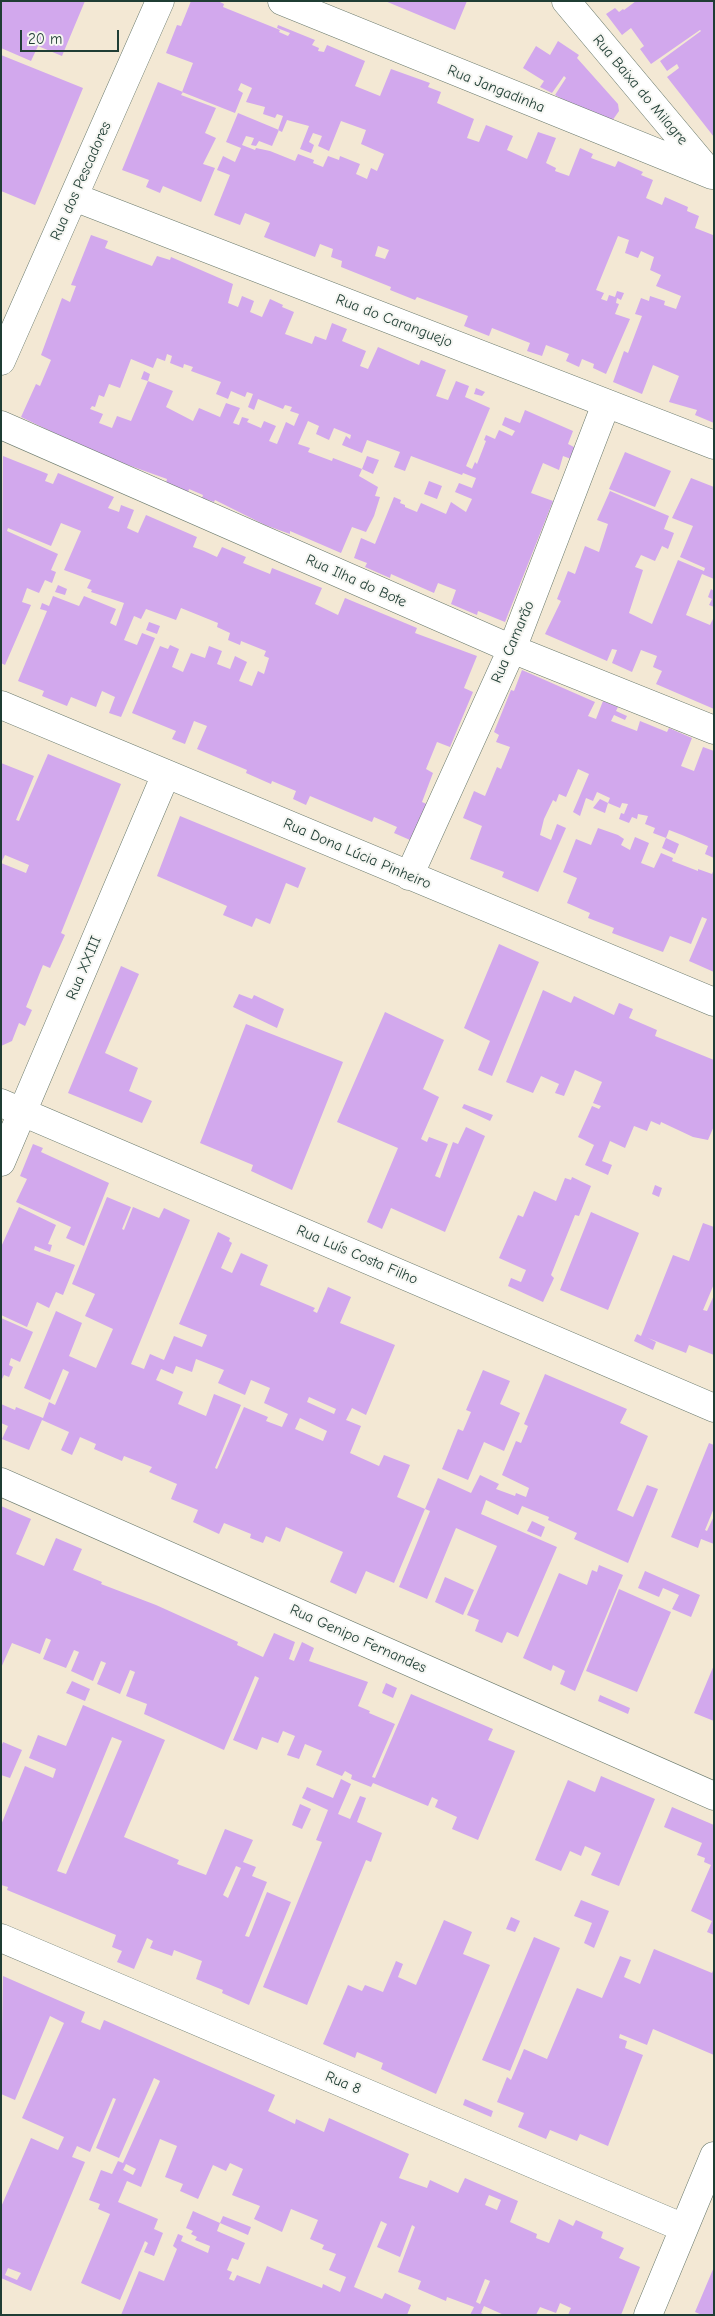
<!DOCTYPE html>
<meta charset="utf-8">
<style>
body{margin:0}
#map{position:relative;width:715px;height:2316px;overflow:hidden;background:#f3e8d4;font-family:"Comic Neue",sans-serif}
canvas{display:block}
.frame{position:absolute;inset:0;border:2px solid #1f3d34;pointer-events:none}
.scale{position:absolute;left:20px;top:30px;width:99px;height:22px;box-sizing:border-box;border:2px solid #1f3d34;border-top:0;padding-left:6px;font-size:15px;line-height:18px;white-space:nowrap;color:#1f3d34;-webkit-text-stroke:4px #f6f6f2;paint-order:stroke}
</style>
<div id="map">
<canvas width="715" height="2316"></canvas>
<div class="frame"></div>
<div class="scale">20 m</div>
</div>
<script>
const ctx = document.querySelector('canvas').getContext('2d');
ctx.lineJoin = 'round';
function fillPath(path, color) { ctx.fillStyle = color; ctx.fill(path, 'evenodd'); }
const poly = rows => new Path2D(rows.map(r => 'M' + r).join(''));
function strokePath(path, color, width, dash) { ctx.strokeStyle = color; ctx.lineWidth = width; ctx.lineCap = dash ? 'butt' : 'round'; ctx.setLineDash(dash || []); ctx.stroke(path); }
function write(font, color, halo, rows, align = 'center') {
  ctx.font = font + ' "Comic Neue",sans-serif'; ctx.lineWidth = 4; ctx.setLineDash([]); ctx.textBaseline = 'middle'; ctx.strokeStyle = halo; ctx.fillStyle = color; for (const [text, x, y, turn = 0] of rows) {
    ctx.save(); ctx.translate(x, y); ctx.rotate((+turn || 0) * Math.PI / 180); ctx.textAlign = isNaN(turn) ? turn : align; if (halo) ctx.strokeText(text, 0, 0); ctx.fillText(text, 0, 0); ctx.restore();
  }
}
fillPath(poly([
 [1,1,85,1,62,56,38,46,31,61,1,48],
 [191,1,218,1,224,4,223,7,280,30,279,32,288,36,290,33,277,28,278,25,315,40,312,45,319,48,318,51,324,52,327,45,365,61,355,86,380,96,391,69,430,83,428,87,441,92,437,103,474,119,467,138,479,142,486,125,513,136,507,150,527,159,538,132,556,138,546,163,556,168,555,171,569,176,580,148,593,154,591,158,615,167,618,161,643,172,641,175,653,180,646,198,662,205,665,197,688,207,687,211,699,216,695,228,713,235,714,239,714,423,695,415,697,410,669,402,679,376,653,365,642,394,613,382,624,351,628,353,642,316,635,314,641,298,649,301,650,296,665,301,664,305,676,309,681,296,656,286,661,275,650,270,654,257,641,251,638,258,625,253,629,240,618,236,596,290,604,293,601,299,607,301,609,295,615,297,617,291,624,293,621,300,617,298,616,303,619,304,615,314,630,319,606,374,593,368,594,364,582,359,579,367,566,361,569,354,546,345,542,356,527,351,530,343,492,328,489,336,464,326,468,316,417,297,415,300,390,290,391,287,341,267,342,261,331,257,333,249,320,244,315,257,264,237,270,223,245,213,240,225,214,215,230,175,217,170,223,156,235,162,241,148,226,142,238,113,279,130,272,146,259,141,256,146,251,145,254,138,246,136,242,145,255,150,256,148,270,151,295,161,298,154,314,160,313,163,323,167,328,156,339,160,340,156,360,164,356,174,367,179,371,168,377,171,384,154,361,144,366,130,341,121,329,151,318,146,322,136,313,133,309,142,314,145,311,153,300,149,309,126,287,120,282,132,278,130,283,116,277,114,275,118,263,114,265,107,246,102,252,88,241,83,238,90,243,93,235,113,182,92,193,63,166,53,177,25,181,26],
 [378,246,389,250,385,259,375,256],
 [385,1,467,1,455,30],
 [636,1,714,1,714,137,667,77,679,68,677,64,667,71,660,61,701,31,700,30,651,64,640,49,644,46,631,28,622,35,606,14,615,8,619,12,623,9,624,10],
 [558,41,579,55,577,58,618,104,619,111,612,121,604,123,555,95,566,78,564,76,552,93,540,87,544,81,523,68,536,46,550,55],
 [1,55,83,88,35,205,1,191],
 [158,82,183,92,181,95,216,108,205,133,216,138,203,164,215,168,201,202,163,186,160,193,146,187,149,180,122,170],
 [91,235,108,241,105,248,152,266,157,256,170,260,171,257,233,284,228,303,238,307,242,296,254,301,250,312,262,317,270,299,283,305,282,307,294,312,285,334,312,344,315,336,326,340,332,323,347,329,342,341,366,351,360,366,368,369,378,347,419,365,421,360,446,370,436,396,448,400,456,381,469,386,465,397,490,408,466,466,472,469,475,462,477,464,486,441,484,440,486,435,495,439,499,430,512,436,515,431,502,425,505,417,520,423,525,410,573,431,568,444,576,448,571,459,563,456,559,470,543,463,531,493,553,501,505,622,478,611,477,615,451,604,456,590,438,583,434,593,391,574,390,578,365,567,367,563,354,558,361,538,375,544,394,497,401,500,400,503,405,505,405,507,417,512,421,503,446,514,451,502,466,512,472,499,455,492,459,483,472,488,476,478,463,473,462,475,411,456,405,471,394,467,400,452,367,440,362,453,342,445,346,436,350,439,351,435,334,428,329,440,316,434,319,426,308,421,298,444,310,448,308,452,332,461,333,458,362,469,367,456,379,460,373,474,362,469,359,476,378,487,375,496,380,497,374,516,366,532,352,527,341,553,290,531,290,534,265,525,215,500,214,502,202,498,203,495,189,489,188,492,166,483,167,479,100,455,21,417,36,384,40,386,51,360,41,355,62,298,70,302,76,286,71,285],
 [167,354,172,356,170,363,183,368,184,364,193,367,191,371,221,382,216,394,228,399,231,391,245,397,247,392,253,394,248,407,254,410,258,399,283,409,285,405,292,407,290,411,299,414,294,426,286,422,277,444,269,441,276,426,264,421,261,428,247,422,249,419,242,417,239,425,233,423,240,408,226,403,220,417,199,408,193,421,166,407,173,391,148,381,131,421,117,416,112,428,99,423,103,414,90,409,92,406,95,407,99,395,104,397,109,384,120,388,131,359,153,368,157,358,165,361],
 [144,371,150,374,148,381,141,379],
 [476,388,485,392,482,396,474,394],
 [625,452,671,471,655,507,609,489],
 [3,456,48,474,45,481,53,484,58,473,114,497,108,508,119,512,121,505,134,510,127,528,138,533,146,515,197,537,193,547,204,551,217,557,222,547,246,557,243,563,270,574,272,568,322,588,315,604,338,615,345,598,417,628,415,633,477,656,464,688,473,692,450,747,437,742,426,769,433,773,422,802,429,805,417,838,410,840,394,833,397,827,374,817,372,822,310,796,306,805,293,799,296,791,272,781,271,784,246,773,247,770,197,749,207,726,194,721,185,744,172,739,176,731,132,713,160,646,168,649,170,645,179,649,172,667,183,672,191,653,205,658,209,646,222,651,217,664,230,669,235,656,247,662,239,681,252,686,258,671,264,674,269,658,264,656,266,651,241,641,240,645,228,640,230,633,217,627,218,623,181,608,176,620,146,609,141,619,134,616,124,640,137,645,142,633,155,638,121,717,109,713,115,697,102,691,96,707,71,697,67,706,42,696,44,691,18,681,47,611,40,609,42,603,49,606,53,596,79,606,84,596,116,609,110,623,116,626,124,603,91,592,92,590,87,588,91,580,64,570,81,531,61,523,51,546,8,528,7,531,58,554,51,570,56,572,52,583,45,580,39,593,27,588,22,602,31,605,5,665,1,663],
 [691,478,714,487,714,579,702,574,686,615,710,625,714,617,714,709,656,684,662,671,653,667,657,656,641,650,632,672,612,663,617,650,612,649,607,661,545,634,561,601,557,599,568,571,575,574,585,546,599,552,608,524,597,520,610,491,669,516,664,529,674,533,668,549,662,546,655,561,641,555,635,567,643,570,629,613,652,624,678,560,704,571,705,568,680,557,693,526,672,518],
 [429,481,442,486,437,499,424,494],
 [58,585,67,589,65,595,55,592],
 [711,589,714,591,714,607,709,605,712,599,708,597],
 [149,622,160,626,157,634,146,630],
 [522,670,595,702,588,716,596,719,603,701,618,707,616,711,627,716,625,720,614,715,611,721,637,731,640,721,667,732,669,728,692,738,681,766,694,771,703,747,714,751,714,858,705,854,708,846,682,835,669,830,666,838,653,833,655,828,645,824,648,816,638,814,637,819,632,817,629,823,619,819,621,813,624,814,628,804,622,803,620,808,608,803,610,798,597,792,593,801,586,798,580,816,573,812,589,774,578,769,566,797,559,794,556,802,553,800,544,819,540,835,551,840,557,824,566,828,538,892,502,877,504,872,470,859,482,826,463,818,474,791,485,796,497,767,501,769,510,747,496,742,499,735,494,732,511,690,514,691],
 [48,754,121,784,61,933,65,935,50,968,43,965,26,1007,32,1010,25,1026,19,1023,12,1041,1,1046,1,863,26,873,29,865,5,855,1,863,1,763,34,776,16,820,19,821],
 [600,799,608,803,605,813,593,808],
 [180,816,306,868,298,888,286,883,270,924,256,918,252,927,223,915,227,906,157,876],
 [598,828,618,835,624,839,621,845,630,850,635,837,649,843,641,863,654,868,661,853,673,858,672,861,698,871,698,869,712,874,714,869,714,972,689,961,707,919,702,917,691,944,670,936,663,952,612,933,614,928,588,918,590,913,567,903,577,878,563,872,576,839,591,845],
 [666,838,679,844,675,854,662,848],
 [499,944,539,962,492,1076,478,1070,490,1041,464,1028],
 [121,966,139,974,105,1053,138,1068,129,1091,152,1101,142,1123,68,1093],
 [543,990,571,1003,574,996,614,1015,619,1003,633,1009,629,1018,657,1030,655,1036,714,1060,714,1126,708,1140,693,1137,661,1122,660,1125,651,1121,647,1131,634,1126,625,1148,610,1141,602,1161,612,1165,608,1175,585,1165,594,1145,578,1137,592,1106,599,1109,601,1106,593,1103,602,1082,575,1070,564,1096,555,1093,559,1084,541,1076,533,1093,506,1082],
 [239,994,252,999,254,995,284,1009,277,1028,233,1007],
 [385,1012,444,1040,423,1089,439,1097,421,1139,427,1142,429,1137,448,1144,435,1176,440,1178,453,1142,458,1144,466,1127,485,1136,445,1232,391,1208,382,1229,367,1222,398,1148,337,1122],
 [246,1024,343,1062,292,1190,251,1171,253,1165,200,1143],
 [464,1104,493,1115,490,1121,462,1108],
 [33,1144,43,1148,41,1152,109,1183,84,1246,66,1238,71,1227,16,1202,27,1179,20,1176],
 [572,1177,591,1186,579,1216,575,1215,551,1275,554,1278,543,1302,508,1286,511,1278,521,1282,526,1270,499,1258,518,1215,523,1217,534,1191,556,1201,565,1178,571,1180],
 [655,1185,662,1188,659,1197,652,1194],
 [107,1197,131,1207,122,1229,124,1230,133,1207,159,1218,164,1208,190,1220,131,1364,144,1369,150,1354,164,1360,174,1336,202,1347,207,1335,179,1324,218,1232,230,1238,229,1241,232,1243,221,1268,232,1273,241,1253,268,1265,260,1285,315,1308,313,1311,317,1313,328,1287,351,1297,340,1323,395,1345,366,1415,352,1408,346,1420,361,1426,350,1453,379,1466,384,1455,410,1465,397,1497,425,1509,438,1478,471,1493,480,1475,499,1484,496,1489,515,1496,516,1493,526,1497,529,1488,502,1475,516,1441,521,1443,528,1426,524,1424,545,1374,627,1409,620,1423,648,1436,617,1510,633,1517,647,1485,658,1489,628,1563,574,1539,577,1533,548,1520,549,1517,522,1506,518,1515,486,1500,481,1514,557,1547,518,1637,507,1632,502,1643,475,1631,479,1620,467,1615,497,1546,456,1528,427,1599,399,1587,430,1511,425,1509,394,1583,366,1571,356,1594,330,1582,343,1552,286,1527,280,1542,266,1536,263,1543,250,1538,251,1534,224,1523,219,1534,193,1522,198,1510,171,1499,177,1484,149,1472,152,1467,124,1456,122,1461,94,1449,96,1444,80,1437,72,1455,61,1450,69,1432,42,1420,29,1450,2,1439,8,1426,1,1423,1,1404,15,1410,16,1407,43,1418,49,1402,55,1405,69,1372,63,1369,50,1400,24,1388,56,1311,82,1323,69,1356,96,1368,113,1329,85,1316,95,1294,72,1284],
 [196,1359,224,1370,218,1383,245,1395,251,1380,270,1388,264,1403,288,1414,282,1427,266,1421,268,1417,244,1407,217,1469,215,1468,241,1405,214,1394,206,1416,178,1404,183,1392,156,1380,161,1369,173,1374,176,1366,192,1372],
 [309,1397,336,1409,334,1414,307,1402],
 [300,1418,327,1431,323,1441,295,1429],
 [19,1207,56,1225,48,1244,52,1245,50,1252,35,1246,34,1250,75,1265,63,1295,56,1292,49,1308,37,1302,27,1327,1,1315,1,1247],
 [591,1212,639,1233,608,1310,560,1290],
 [703,1223,714,1227,714,1284,703,1310,707,1311,714,1295,714,1355,689,1345,686,1353,648,1338,656,1342,653,1350,634,1341,637,1334,641,1336,673,1255,689,1261],
 [1,1318,33,1332,20,1362,11,1358,9,1365,13,1367,9,1377,4,1375,1,1381],
 [483,1370,510,1381,500,1404,520,1413,504,1451,484,1442,468,1480,442,1469,458,1429,463,1431,471,1412,466,1410],
 [709,1443,714,1445,714,1508,705,1530,707,1531,714,1516,714,1544,701,1539,698,1548,671,1537],
 [1,1506,31,1519,16,1554,44,1566,56,1538,82,1549,73,1570,102,1582,101,1584,156,1605,238,1642,237,1645,263,1657,274,1633,295,1642,289,1659,294,1661,302,1642,314,1648,309,1661,368,1682,358,1706,370,1711,369,1713,395,1724,372,1777,375,1778,411,1694,493,1729,488,1740,515,1751,478,1840,452,1829,457,1817,435,1807,438,1800,432,1797,428,1806,373,1783,371,1787,351,1779,352,1775,345,1771,342,1776,316,1765,322,1751,305,1744,299,1759,287,1755,295,1736,283,1731,278,1743,262,1737,257,1750,233,1740,259,1678,255,1676,224,1750,144,1714,147,1704,126,1696,135,1672,130,1670,120,1694,97,1684,106,1663,101,1661,93,1681,71,1671,79,1652,74,1650,66,1668,43,1659,51,1640,46,1638,40,1654,12,1643,1,1668],
 [532,1521,545,1527,541,1537,527,1531],
 [599,1565,623,1575,575,1691,560,1684,565,1671,553,1665,551,1671,523,1658,559,1573,587,1585,592,1570,597,1572],
 [645,1571,700,1595,691,1617,672,1609,679,1595,663,1588,659,1597,638,1588],
 [445,1577,474,1590,463,1615,435,1602],
 [619,1589,671,1612,637,1692,586,1671],
 [714,1665,714,1721,694,1713],
 [72,1681,90,1689,85,1701,66,1693],
 [386,1683,397,1688,393,1698,382,1693],
 [600,1695,630,1708,628,1714,598,1701],
 [83,1705,165,1740,124,1837,179,1860,177,1864,206,1875,225,1829,253,1840,243,1862,256,1867,252,1876,267,1882,245,1936,249,1937,267,1892,291,1902,249,2005,222,1993,223,1990,196,1979,202,1961,174,1950,172,1956,150,1948,153,1941,147,1938,134,1969,117,1962,122,1951,112,1947,116,1935,7,1890,8,1887,1,1885,1,1825,25,1766,53,1778,56,1769,29,1758,38,1735,66,1746],
 [112,1737,122,1741,66,1874,57,1871],
 [236,1866,241,1868,228,1898,223,1895],
 [3,1742,22,1750,10,1778,1,1775,1,1747],
 [601,1776,655,1799,619,1886,591,1875,601,1853,585,1846,581,1856,570,1851,561,1871,535,1860,568,1780,595,1792],
 [341,1779,351,1784,338,1814,350,1819,360,1796,366,1798,357,1822,382,1833,371,1862,366,1860,307,2005,263,1987,322,1842,316,1840,328,1810,302,1798,307,1787,333,1798],
 [300,1804,311,1809,302,1829,292,1825],
 [672,1807,714,1825,714,1935,707,1932,712,1921,691,1911,711,1865,704,1862,705,1858,697,1855,702,1843,664,1827],
 [581,1900,609,1911,594,1948,584,1943,592,1923,574,1916],
 [511,1917,520,1921,515,1932,506,1929],
 [444,1920,472,1932,463,1954,490,1965,436,2094,381,2069,383,2063,357,2052,355,2058,323,2044,348,1985,362,1991,365,1985,383,1992,396,1961,403,1964,398,1977,416,1985],
 [534,1937,560,1948,510,2071,482,2060],
 [654,1949,712,1973,714,1968,714,2055,653,2029,647,2045,620,2034,619,2038,627,2041,625,2048,643,2055,608,2146,580,2134,577,2141,550,2130,546,2139,518,2127,524,2113,497,2102,507,2077,511,2080,524,2049,547,2059,577,1988,602,1998,620,1956,631,1960,624,1977,640,1984],
 [3,1976,85,2012,81,2022,100,2030,104,2020,275,2095,268,2111,295,2124,296,2119,324,2132,329,2118,409,2154,399,2178,427,2188,430,2180,458,2193,465,2178,518,2201,510,2222,537,2234,536,2238,549,2243,559,2219,573,2226,576,2220,603,2232,601,2238,624,2248,619,2258,640,2267,621,2315,568,2315,571,2308,560,2303,556,2313,540,2307,536,2315,504,2315,484,2306,481,2313,485,2315,470,2315,474,2307,447,2297,446,2301,418,2289,421,2281,398,2272,415,2227,412,2225,400,2257,377,2247,387,2224,381,2221,354,2287,382,2299,385,2293,411,2305,407,2315,121,2315,139,2271,164,2281,177,2249,173,2246,178,2234,183,2236,181,2241,208,2253,210,2246,195,2240,197,2237,191,2234,193,2231,186,2228,193,2211,220,2223,217,2231,245,2243,238,2260,232,2258,227,2270,232,2272,229,2279,234,2281,237,2275,260,2284,267,2266,322,2288,323,2284,340,2292,346,2277,329,2270,336,2254,322,2249,324,2245,310,2239,318,2220,291,2209,282,2232,254,2219,260,2206,232,2195,243,2169,230,2163,226,2171,213,2165,198,2199,180,2191,183,2184,165,2177,177,2146,160,2139,141,2187,127,2181,118,2202,158,2219,154,2229,163,2233,154,2256,144,2252,148,2243,145,2241,120,2300,81,2283,110,2214,98,2209,100,2204,89,2200,101,2170,112,2174,118,2161,123,2163,160,2081,154,2078,119,2158,96,2148,116,2099,113,2098,90,2152,77,2146,72,2157,85,2162,31,2291,1,2278,1,2207,31,2138,58,2150,64,2137,22,2118,64,2023,50,2016,15,2100,1,2094],
 [126,2164,136,2169,133,2175,123,2170],
 [489,2195,501,2200,497,2210,485,2205],
 [8,2268,21,2273,17,2280,5,2275],
 [485,2279,490,2281,480,2304,476,2302],
 [465,2099,493,2111,491,2117,463,2105],
 [223,2216,251,2227,248,2235,220,2223],
 [714,2267,714,2315,702,2315,695,2312]
]), '#d2a8ed');
const minor = poly([
 [282,1,712,175],
 [566,1,710,173],
 [74,197,714,445],
 [1,361,160,1],
 [1,425,512,649,714,730],
 [1,705,714,1002],
 [409,876,512,649,606,404],
 [1,1103,714,1408],
 [1,1162,166,774],
 [1,1482,714,1796],
 [1,1938,684,2228],
 [648,2315,714,2156]
]);
strokePath(minor, '#69796c', 29);
strokePath(minor, '#fff', 28);
write('15px', '#1f3d34', '#f6f6f2', [
 ["Rua Jangadinha",496,89,22],
 ["Rua Baixa do Milagre",640,90,50],
 ["Rua dos Pescadores",81,181,-66],
 ["Rua do Caranguejo",394,321,21],
 ["Rua Ilha do Bote",356,581,24],
 ["Rua Camarão",513,642,-67],
 ["Rua Dona Lúcia Pinheiro",357,854,23],
 ["Rua XXIII",84,968,-67],
 ["Rua Luís Costa Filho",357,1255,23],
 ["Rua Genipo Fernandes",358,1639,24],
 ["Rua 8",343,2083,23]
]);
</script>
